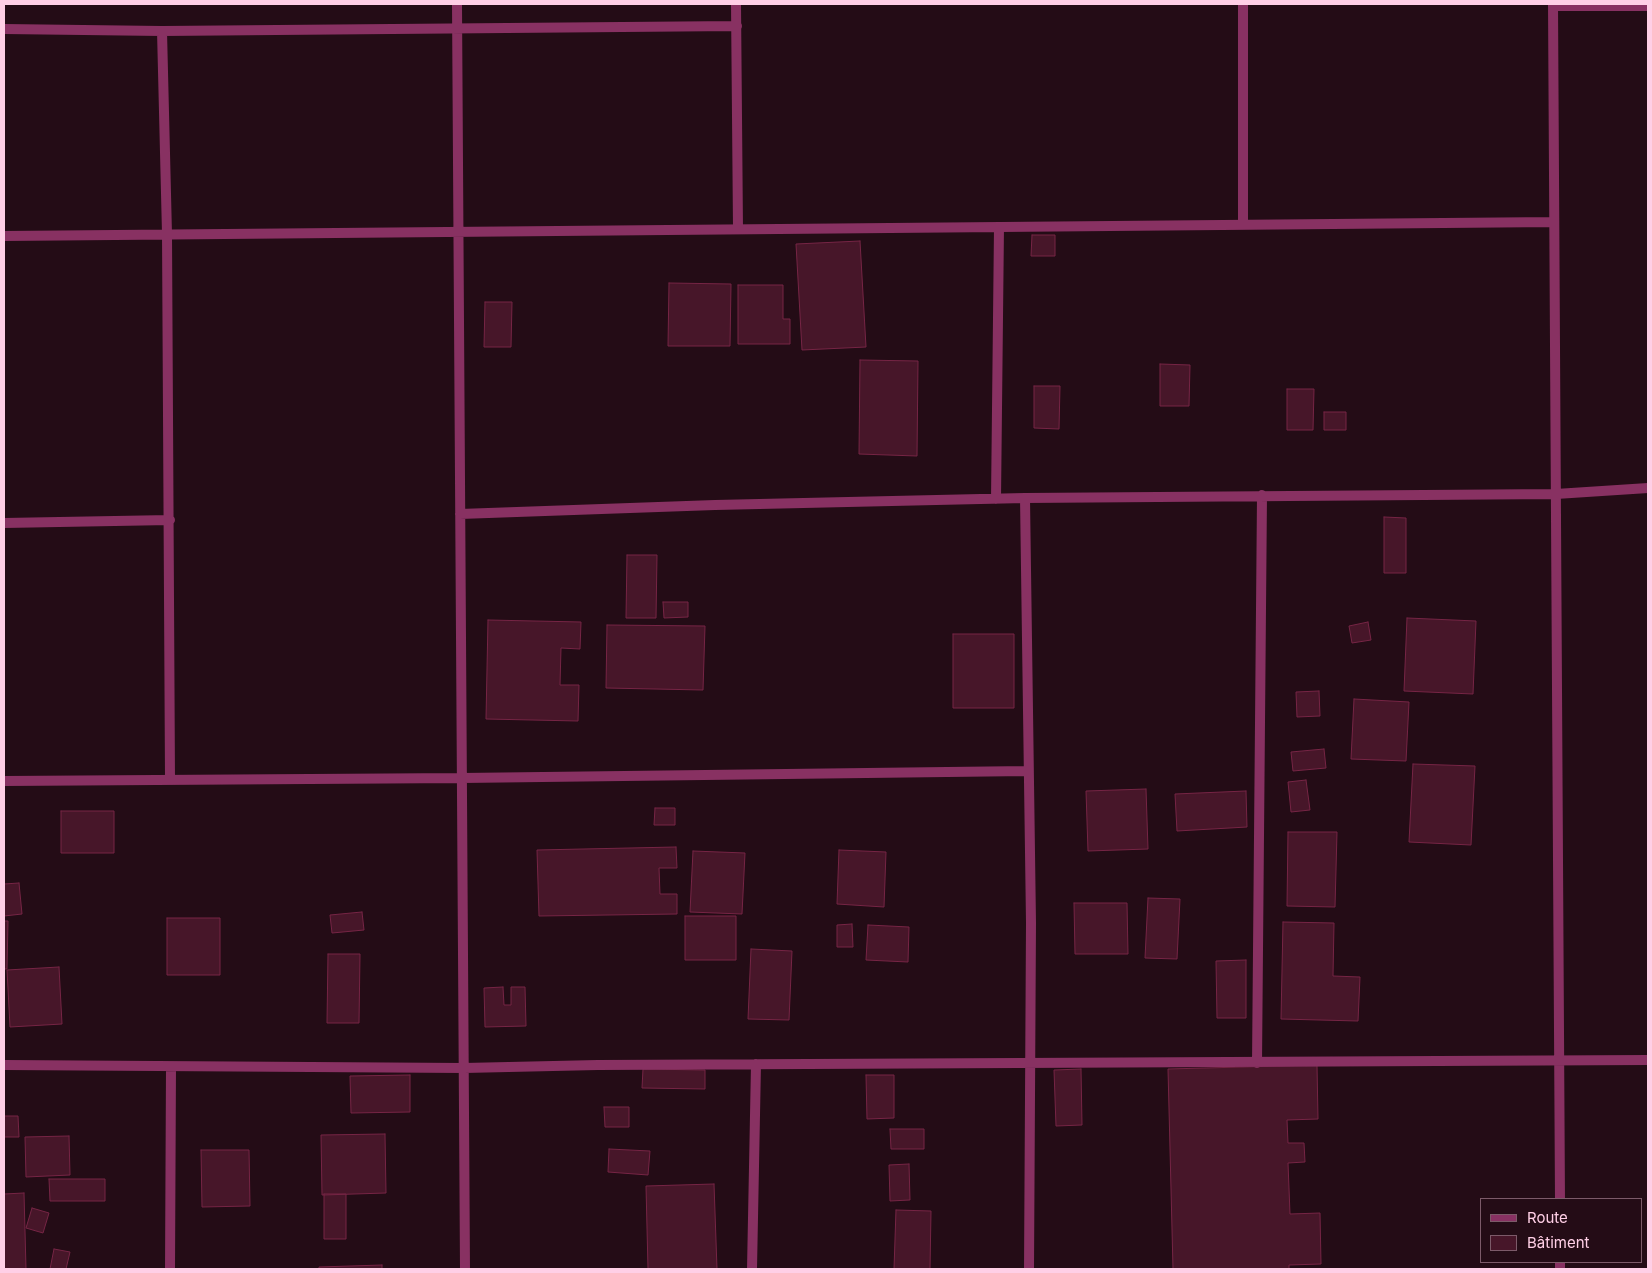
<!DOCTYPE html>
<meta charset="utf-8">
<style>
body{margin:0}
#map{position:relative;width:1652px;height:1273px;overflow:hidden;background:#240c16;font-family:Inter,sans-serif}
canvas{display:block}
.frame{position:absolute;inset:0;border:5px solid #ffcfe6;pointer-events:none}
.legend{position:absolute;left:1480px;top:1198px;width:162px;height:65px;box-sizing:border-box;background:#240c16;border:1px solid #7c5a69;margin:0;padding:6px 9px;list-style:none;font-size:15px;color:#ffcfe6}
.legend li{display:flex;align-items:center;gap:10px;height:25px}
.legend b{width:25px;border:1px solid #7c5a69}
</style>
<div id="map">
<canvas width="1652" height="1273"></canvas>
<div class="frame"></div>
<ul class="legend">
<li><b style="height:6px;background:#883162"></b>Route</li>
<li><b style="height:14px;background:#471629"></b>Bâtiment</li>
</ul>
</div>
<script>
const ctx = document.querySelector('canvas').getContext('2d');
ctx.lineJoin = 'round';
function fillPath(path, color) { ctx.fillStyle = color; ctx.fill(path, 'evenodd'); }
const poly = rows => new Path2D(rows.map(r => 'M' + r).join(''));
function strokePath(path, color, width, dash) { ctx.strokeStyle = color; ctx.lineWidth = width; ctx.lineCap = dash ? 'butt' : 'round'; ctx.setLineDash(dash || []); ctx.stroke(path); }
const building = poly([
 [1032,235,1055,235,1055,256,1031,256,1032,235],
 [860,241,866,347,802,350,796,244,860,241],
 [669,283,731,284,730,346,668,346,669,283],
 [738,285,783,285,783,319,790,319,790,344,738,344,738,285],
 [485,302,512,302,511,347,484,347,485,302],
 [860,360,918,361,917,456,859,454,860,360],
 [1160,364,1190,365,1189,406,1160,406,1160,364],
 [1034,386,1060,386,1059,429,1034,428,1034,386],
 [1287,389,1314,389,1313,430,1287,430,1287,389],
 [1324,412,1346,412,1346,430,1324,430,1324,412],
 [1384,517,1406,518,1406,573,1384,573,1384,517],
 [627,555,657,555,656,618,626,618,627,555],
 [663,602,688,602,688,617,664,618,663,602],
 [1407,618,1476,621,1473,694,1404,691,1407,618],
 [488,620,581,622,580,649,561,648,560,685,579,685,578,721,486,719,488,620],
 [1368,622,1371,640,1352,643,1349,626,1368,622],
 [607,625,705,626,703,690,606,688,607,625],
 [953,634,1014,634,1014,708,953,708,953,634],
 [1319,691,1320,716,1297,717,1296,692,1319,691],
 [1354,699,1409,702,1406,761,1351,759,1354,699],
 [1324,749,1326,768,1293,771,1291,752,1324,749],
 [1413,764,1475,766,1471,845,1409,842,1413,764],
 [1306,780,1310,810,1291,812,1288,782,1306,780],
 [1146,789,1148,849,1088,851,1086,791,1146,789],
 [1246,791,1247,827,1177,831,1175,794,1246,791],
 [655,808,675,808,675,825,654,825,655,808],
 [61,811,114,811,114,853,61,853,61,811],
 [1288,832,1337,832,1335,907,1287,906,1288,832],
 [676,847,677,868,659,868,660,894,677,894,677,914,539,916,537,850,676,847],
 [839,850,886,852,884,907,837,904,839,850],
 [693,851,745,853,742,914,690,912,693,851],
 [19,883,22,914,4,916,4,884,19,883],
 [1148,898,1180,899,1177,959,1145,958,1148,898],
 [1074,903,1127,903,1128,954,1075,954,1074,903],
 [362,912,364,930,332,933,330,915,362,912],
 [685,916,736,916,736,960,685,960,685,916],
 [167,918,220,918,220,975,167,975,167,918],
 [4,921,8,921,7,969,4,969,4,921],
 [1283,922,1334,923,1333,976,1360,977,1358,1021,1281,1019,1283,922],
 [852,924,853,947,837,947,837,925,852,924],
 [868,925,909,927,908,962,866,960,868,925],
 [751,949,792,951,789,1020,748,1019,751,949],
 [328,954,360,954,359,1023,327,1023,328,954],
 [1246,960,1246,1018,1217,1018,1216,961,1246,960],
 [59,967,62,1024,10,1027,7,970,59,967],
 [503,987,504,1005,511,1005,511,987,525,987,526,1026,485,1027,484,988,503,987],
 [1317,1065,1318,1119,1287,1120,1288,1143,1304,1143,1305,1162,1288,1163,1290,1214,1320,1213,1321,1264,1289,1265,1289,1269,1173,1269,1168,1069,1317,1065],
 [643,1069,705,1070,705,1089,642,1088,643,1069],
 [1081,1069,1082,1125,1056,1126,1054,1070,1081,1069],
 [410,1075,410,1112,351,1113,350,1076,410,1075],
 [866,1075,894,1075,894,1118,867,1119,866,1075],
 [604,1107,629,1107,629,1127,605,1127,604,1107],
 [4,1116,18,1116,19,1137,4,1137,4,1116],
 [890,1129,924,1129,924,1149,891,1149,890,1129],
 [385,1134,386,1193,322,1195,321,1135,385,1134],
 [69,1136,70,1175,26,1177,25,1137,69,1136],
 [609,1149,650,1151,648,1175,608,1172,609,1149],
 [201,1150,249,1150,250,1206,202,1207,201,1150],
 [909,1164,910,1200,890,1201,889,1165,909,1164],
 [49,1179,105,1179,105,1201,50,1201,49,1179],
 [714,1184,717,1269,648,1269,646,1186,714,1184],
 [24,1193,26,1269,4,1269,4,1194,24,1193],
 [324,1194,346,1194,346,1239,324,1239,324,1194],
 [32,1208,49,1213,43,1233,26,1228,32,1208],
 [896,1210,931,1211,930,1269,894,1269,896,1210],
 [54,1249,70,1252,66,1269,50,1269,54,1249],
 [382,1265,382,1269,319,1269,319,1267,382,1265]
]);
fillPath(building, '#471629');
strokePath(building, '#762545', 1);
strokePath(poly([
 [457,4,465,1269],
 [736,4,738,229],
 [1553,4,1560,1199],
 [1553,6,1648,6],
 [4,29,162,31,737,26],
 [162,31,167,234,170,780],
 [1243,225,1243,4],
 [4,236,1554,222],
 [1025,498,1031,923,1029,1269],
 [996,499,999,227],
 [460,514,715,505,1025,498,1556,494,1648,488],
 [4,523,170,520],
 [4,781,462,778,1028,771],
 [1257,1063,1262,495],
 [4,1065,464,1068,598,1065,1648,1060],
 [1560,1262,1560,1269],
 [170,1269,171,1067],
 [752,1269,756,1064]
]), '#883162', 10);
</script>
